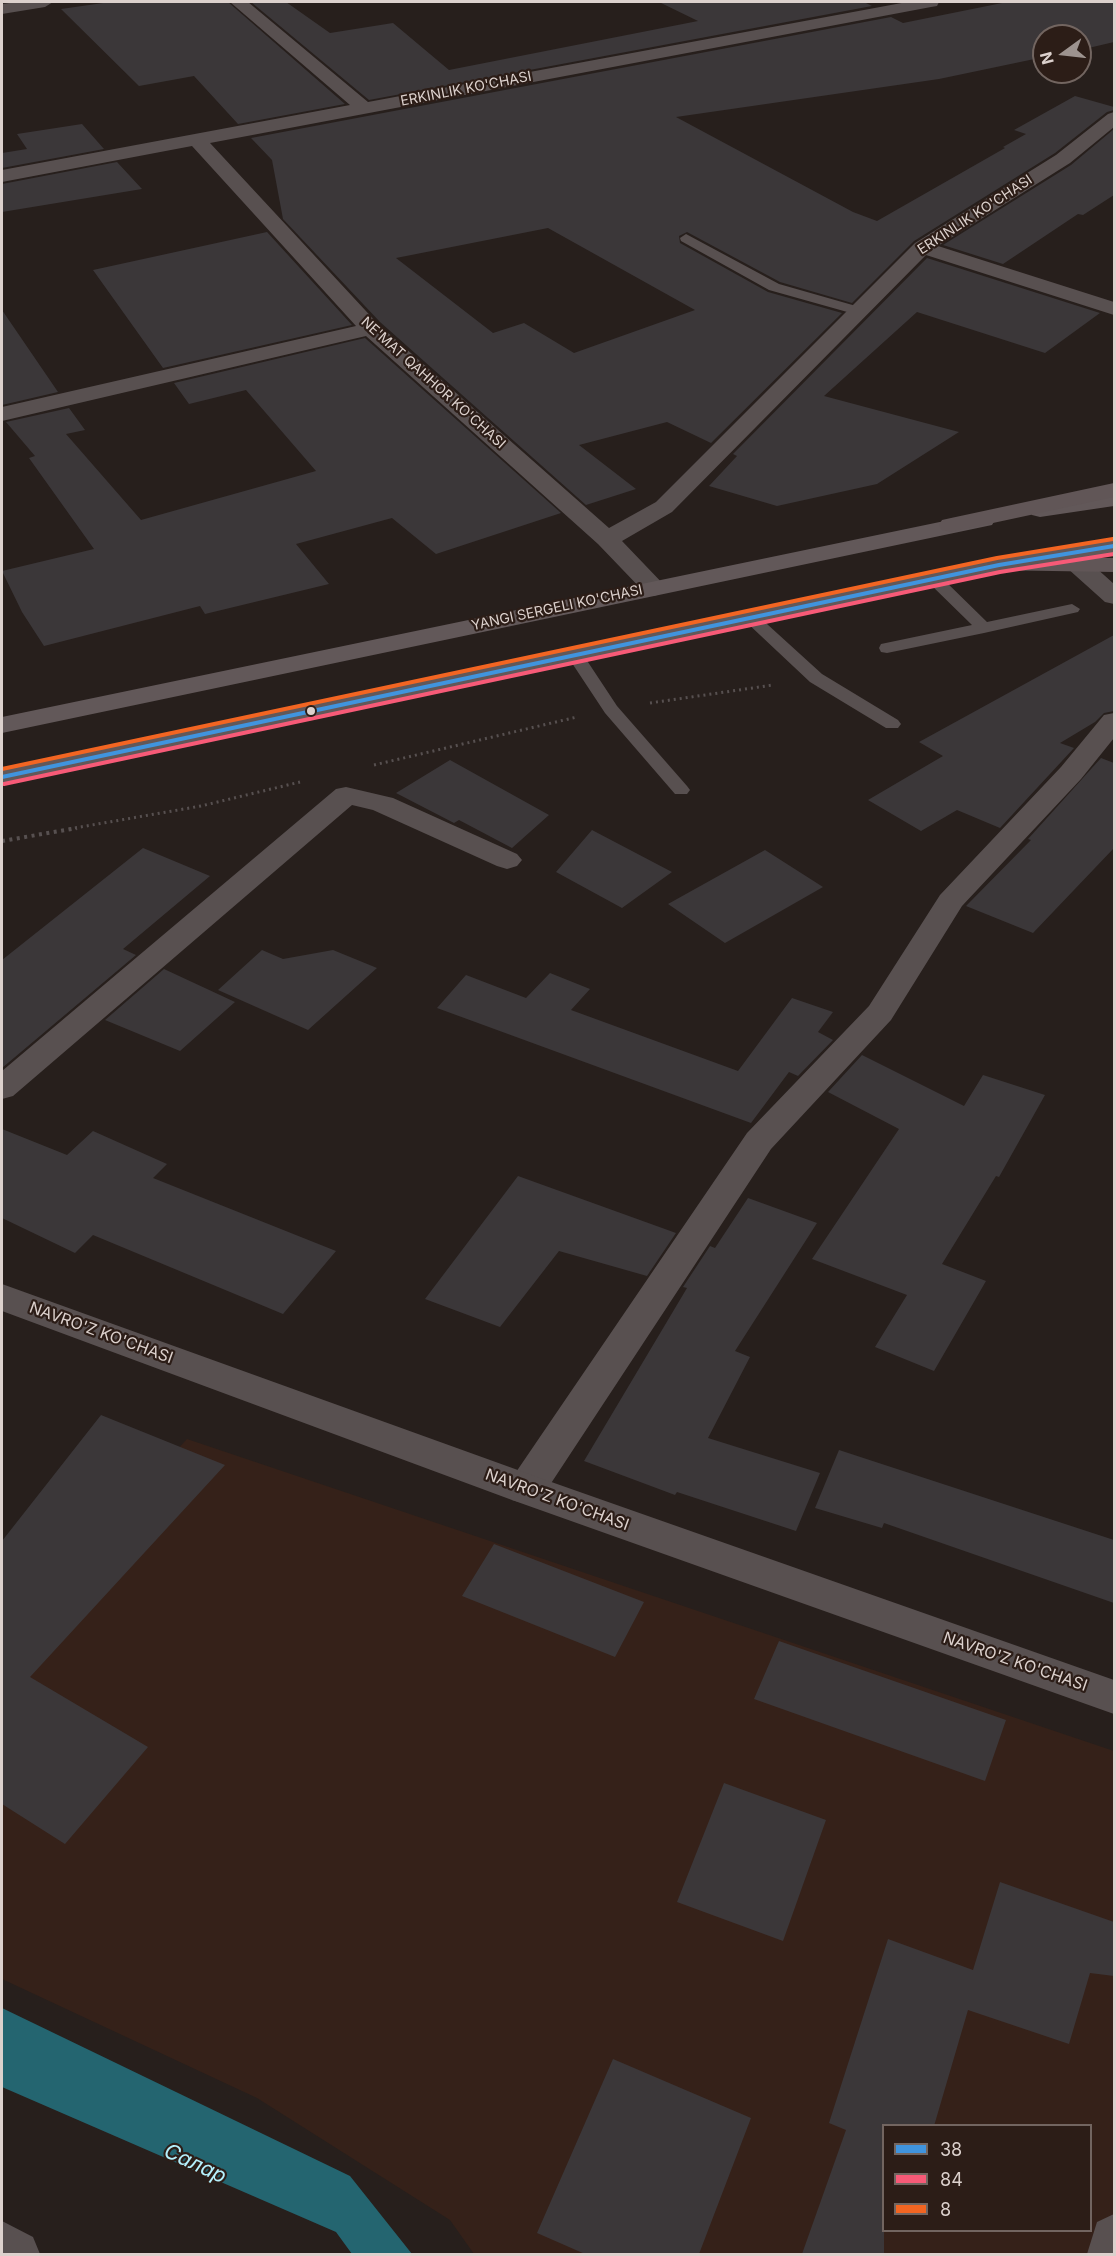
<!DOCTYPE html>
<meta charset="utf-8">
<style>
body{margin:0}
#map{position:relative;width:1116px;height:2256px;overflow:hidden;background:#271f1c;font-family:Inter,sans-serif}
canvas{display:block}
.frame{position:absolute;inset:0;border:3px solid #dcd1cd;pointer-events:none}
.legend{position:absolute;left:882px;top:2124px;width:210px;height:108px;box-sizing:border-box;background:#2c1d17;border:2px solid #726560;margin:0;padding:8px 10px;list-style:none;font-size:18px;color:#dcd1cd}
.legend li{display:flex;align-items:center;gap:12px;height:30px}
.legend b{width:30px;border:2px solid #726560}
.north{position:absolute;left:1032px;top:24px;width:60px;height:60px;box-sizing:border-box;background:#2c1d17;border:2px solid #726560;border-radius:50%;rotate:255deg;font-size:16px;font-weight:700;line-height:24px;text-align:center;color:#dcd1cd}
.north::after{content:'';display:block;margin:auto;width:21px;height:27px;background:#9d938f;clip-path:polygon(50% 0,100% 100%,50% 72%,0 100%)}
</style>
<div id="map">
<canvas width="1116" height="2256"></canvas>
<div class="frame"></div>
<ul class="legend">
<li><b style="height:8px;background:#4094de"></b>38</li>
<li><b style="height:8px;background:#f75a77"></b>84</li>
<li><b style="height:8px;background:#f26522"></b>8</li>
</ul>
<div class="north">N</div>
</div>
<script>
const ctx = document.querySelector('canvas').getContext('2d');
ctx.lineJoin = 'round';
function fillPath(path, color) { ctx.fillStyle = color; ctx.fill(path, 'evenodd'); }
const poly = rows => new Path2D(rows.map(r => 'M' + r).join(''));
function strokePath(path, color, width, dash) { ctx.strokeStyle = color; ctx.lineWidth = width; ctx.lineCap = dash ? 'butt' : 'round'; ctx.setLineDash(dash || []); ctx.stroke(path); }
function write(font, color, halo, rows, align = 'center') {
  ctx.font = font + ' Inter,sans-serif'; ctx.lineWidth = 4.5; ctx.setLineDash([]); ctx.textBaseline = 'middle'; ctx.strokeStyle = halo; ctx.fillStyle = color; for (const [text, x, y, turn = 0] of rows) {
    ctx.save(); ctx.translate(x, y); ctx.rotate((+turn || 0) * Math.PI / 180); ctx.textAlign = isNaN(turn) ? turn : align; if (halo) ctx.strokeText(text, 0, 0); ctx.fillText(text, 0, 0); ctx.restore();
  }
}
fillPath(poly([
 [187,1439,1114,1751,1114,2254,474,2254,450,2220,257,2098,2,1979,2,1638],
 [884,2126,1090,2126,1090,2230,884,2230]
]), '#352119');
fillPath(poly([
 [2,2008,350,2176,412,2254,352,2254,336,2232,2,2087]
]), '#246570');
fillPath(poly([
 [110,2,228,2,345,104,238,124,194,76,139,86,61,9],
 [251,2,286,2,330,33,393,23,449,70,698,21,659,2,864,2,872,6,369,100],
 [1007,2,1114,2,1114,42,1080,50,1080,36,1044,36,1044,57,939,79,676,117,853,212,877,221,1005,148,1003,147,1026,134,1014,130,1075,96,1114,107,1114,110,1107,112,1055,153,914,241,852,303,780,282,687,232,679,236,680,243,768,292,842,313,711,443,667,422,579,445,636,489,586,505,380,322,283,219,272,160,251,138,891,17,903,23],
 [548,228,695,310,574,353,524,323,493,333,396,258],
 [82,124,104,149,2,168,2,153,27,149,17,134],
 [1114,129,1114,195,1083,215,1078,214,1003,264,943,245,1071,165],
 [117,162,142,189,2,212,2,184],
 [267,232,352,325,163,368,93,270],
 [927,258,1100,313,1045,353,917,312,824,396,959,432,877,484,777,506,709,486,737,456,733,454],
 [2,310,58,392,2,405],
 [365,338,561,513,436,554,392,518,296,544,329,584,205,614,200,606,44,646,22,612,2,571,94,549,29,458,35,456,6,422,69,408,85,430,66,434,141,520,316,471,246,390,189,404,174,383],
 [1114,635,1114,711,1104,713,1095,722,1060,743,1074,748,1000,828,957,810,921,831,868,800,943,756,919,742],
 [1101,758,1114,763,1114,848,1033,933,966,906,1031,840,1028,839],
 [450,760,549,815,512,848,459,820,454,823,396,793],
 [592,830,672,872,622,908,556,872],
 [143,848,210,876,123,949,136,955,2,1068,2,960],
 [765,850,823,887,725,943,668,904],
 [262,950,283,959,333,950,377,968,308,1030,218,990],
 [164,969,235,1002,180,1051,105,1020],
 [550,973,590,989,571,1010,738,1071,792,998,833,1012,818,1032,833,1040,798,1076,789,1072,751,1123,437,1008,466,975,526,998],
 [862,1055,964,1106,983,1075,1045,1095,999,1177,996,1176,942,1264,986,1281,934,1371,875,1347,907,1295,812,1259,899,1129,828,1092],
 [2,1129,67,1155,93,1131,167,1164,153,1178,336,1251,283,1314,93,1235,75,1253,2,1218],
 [518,1176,676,1233,647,1276,559,1251,500,1327,425,1299],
 [748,1198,817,1223,735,1351,750,1357,708,1438,820,1473,796,1531,677,1492,675,1495,584,1461,687,1288,683,1287,710,1246,715,1248],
 [101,1415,225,1465,30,1677,148,1747,65,1844,2,1804,2,1541],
 [839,1450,1114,1540,1114,1603,884,1523,882,1528,815,1508],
 [494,1544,644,1602,615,1657,462,1596],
 [779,1641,1006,1720,985,1781,754,1699],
 [724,1783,826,1820,783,1941,677,1902],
 [1000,1882,1114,1922,1114,1976,1090,1973,1069,2044,968,2010,934,2126,884,2126,884,2254,802,2254,846,2130,829,2123,888,1939,973,1970],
 [613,2059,751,2118,699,2254,585,2254,537,2233]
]), '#3b3739');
strokePath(poly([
 [650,703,773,685],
 [374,765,577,717],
 [69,829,201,806,300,782]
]), '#575050', 3, [2, 4]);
strokePath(poly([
 [2,841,77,828]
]), '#575050', 4, [3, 4.5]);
fillPath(poly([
 [686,234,779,284,863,308,865,311,858,315,769,290,681,241,680,238,686,234],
 [934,574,940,576,987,622,1072,604,1080,609,1078,612,984,633,887,653,881,652,879,648,881,644,972,625,928,582,926,579,934,574],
 [750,612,756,614,822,674,898,720,901,724,898,728,886,728,810,682,744,620,742,617,744,614,750,612],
 [574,649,580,650,617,706,687,786,690,790,687,794,675,794,605,713,566,654,574,649]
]), '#585050');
fillPath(poly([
 [17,2,53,2,45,7,2,14,2,4,17,2],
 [230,2,248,2,368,102,907,2,939,2,937,6,931,7,210,143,378,324,609,528,656,502,915,243,1056,155,1108,114,1114,112,1114,127,1070,163,938,246,1114,302,1114,315,926,255,672,512,622,541,667,588,663,593,654,596,645,593,598,544,366,336,2,421,2,407,356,326,192,146,2,182,2,170,350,105,230,2],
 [1066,547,1075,549,1114,584,1114,604,1105,602,1057,559,1054,554,1057,549,1066,547],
 [1114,713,1114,738,1081,779,962,906,891,1020,771,1149,540,1500,526,1504,512,1500,507,1489,512,1478,747,1133,869,1006,940,895,1061,767,1104,715,1114,713],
 [346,787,393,798,517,854,522,860,517,866,507,869,497,866,373,810,352,805,13,1096,2,1099,2,1071,336,789,346,787],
 [1114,2214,1114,2254,1087,2254,1097,2222,1114,2214],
 [2,2221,33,2237,40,2254,2,2254,2,2221]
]), '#585050');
fillPath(poly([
 [2,1284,540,1478,1114,1680,1114,1714,512,1500,2,1311,2,1284]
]), '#585050');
fillPath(poly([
 [1114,492,1114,506,1040,517,1032,515,1028,510,1032,505,1040,503,1114,492],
 [983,513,992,515,995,520,992,525,2,733,2,717,983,513],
 [1114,539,1114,553,999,572,2,785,2,769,999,558,1114,539]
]), '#625859');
fillPath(poly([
 [1114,483,1114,497,951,532,942,530,939,525,942,520,951,518,1114,483],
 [999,558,1114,558,1114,572,990,570,987,565,990,560,999,558]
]), '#615657');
strokePath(poly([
 [2,777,999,565,1114,546]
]), '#4094de', 4);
strokePath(poly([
 [4,784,1000,572,1114,554]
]), '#f75a77', 4);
strokePath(poly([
 [2,769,997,558,1113,539]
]), '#f26522', 4);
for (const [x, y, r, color] of [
 [311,711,5,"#dcd1cd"]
]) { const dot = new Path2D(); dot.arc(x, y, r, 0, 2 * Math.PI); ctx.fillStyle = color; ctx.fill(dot); strokePath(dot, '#2c1d17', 2); }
write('14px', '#dcd1cd', '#2c1d17', [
 ["ERKINLIK KO'CHASI",466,89,-11],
 ["ERKINLIK KO'CHASI",975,215,-33],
 ["NE'MAT QAHHOR KO'CHASI",433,383,42],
 ["YANGI SERGELI KO'CHASI",557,608,-12]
]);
write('16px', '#dcd1cd', '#2c1d17', [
 ["NAVRO'Z KO'CHASI",101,1333,20],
 ["NAVRO'Z KO'CHASI",557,1500,20],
 ["NAVRO'Z KO'CHASI",1015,1662,19]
]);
write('italic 21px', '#b5f0fc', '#2c1d17', [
 ["Салар",195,2164,25]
]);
</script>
